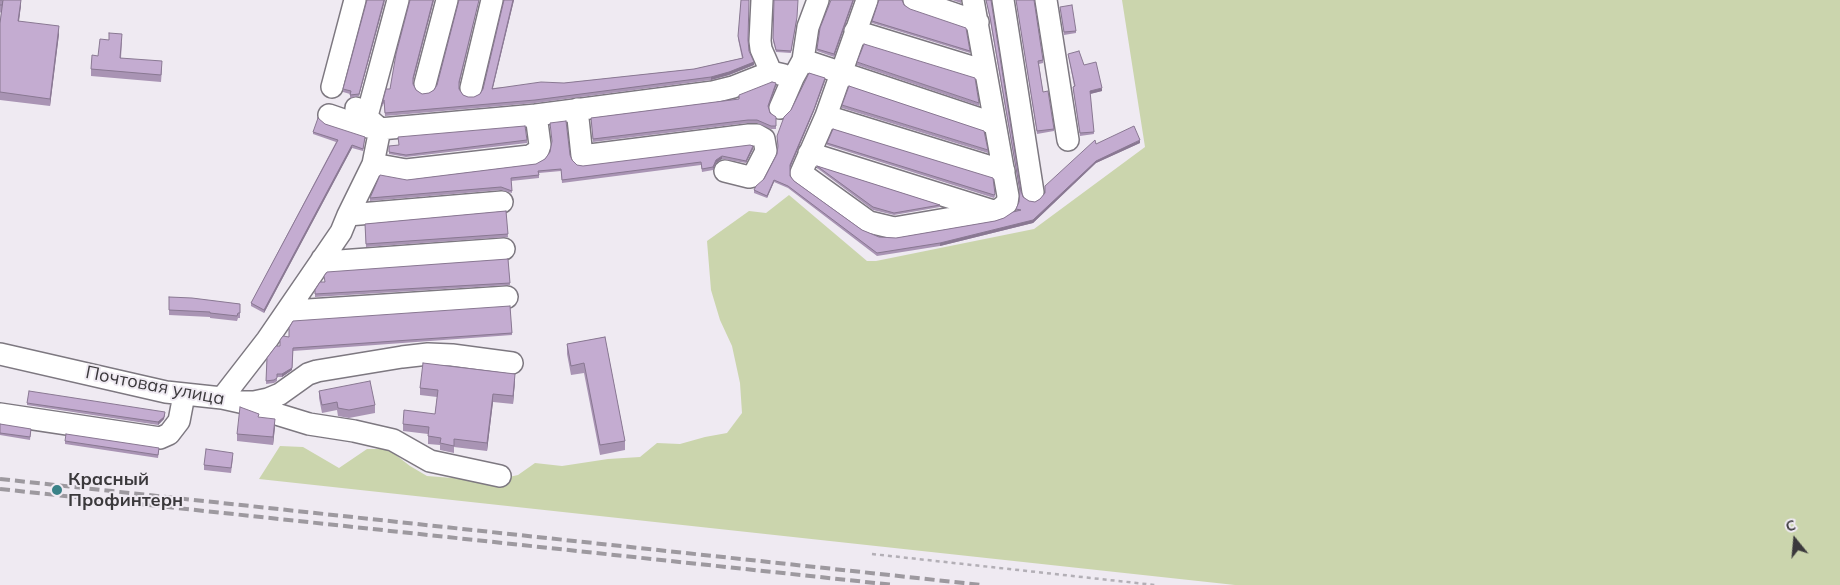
<!DOCTYPE html>
<meta charset="utf-8">
<style>
body{margin:0}
#map{position:relative;width:1840px;height:585px;overflow:hidden;background:#efeaf2;font-family:Mulish,sans-serif}
canvas{display:block}
.north{position:absolute;left:1770px;top:515px;width:50px;height:50px;-webkit-text-stroke:4px #efeaf2;paint-order:stroke;rotate:343deg;font-size:14px;font-weight:700;line-height:20px;text-align:center;color:#3b393c}
.north::after{content:'';display:block;margin:auto;width:18px;height:22px;background:#3b393c;clip-path:polygon(50% 0,100% 100%,50% 72%,0 100%)}
</style>
<div id="map">
<canvas width="1840" height="585"></canvas>
<div class="north">С</div>
</div>
<script>
const ctx = document.querySelector('canvas').getContext('2d');
ctx.lineJoin = 'round';
function fillPath(path, color) { ctx.fillStyle = color; ctx.fill(path, 'evenodd'); }
const poly = rows => new Path2D(rows.map(r => 'M' + r).join(''));
function strokePath(path, color, width, dash) { ctx.strokeStyle = color; ctx.lineWidth = width; ctx.lineCap = dash ? 'butt' : 'round'; ctx.setLineDash(dash || []); ctx.stroke(path); }
function write(font, color, halo, rows, align = 'center') {
  ctx.font = font + ' Mulish,sans-serif'; ctx.lineWidth = 4; ctx.setLineDash([]); ctx.textBaseline = 'middle'; ctx.strokeStyle = halo; ctx.fillStyle = color; for (const [text, x, y, turn = 0] of rows) {
    ctx.save(); ctx.translate(x, y); ctx.rotate((+turn || 0) * Math.PI / 180); ctx.textAlign = isNaN(turn) ? turn : align; if (halo) ctx.strokeText(text, 0, 0); ctx.fillText(text, 0, 0); ctx.restore();
  }
}
fillPath(poly([
 [1122,0,1840,0,1840,585,1235,585,259,479,280,446,303,447,339,468,367,449,388,449,410,466,427,476,491,481,518,475,535,463,562,466,608,459,640,457,657,443,680,444,705,437,727,433,742,413,740,383,732,346,720,320,711,290,707,241,749,211,766,213,789,195,867,261,876,261,1034,229,1145,147]
]), '#cbd5ad');
const minor = poly([
 [762,0,760,41,761,49,771,72,784,75],
 [867,0,826,116,801,173,869,222,894,228,993,211,1000,209,1007,203,1008,196,973,0],
 [914,0,978,22],
 [1003,0,1033,192],
 [1046,0,1068,140],
 [855,31,985,71],
 [803,60,995,124],
 [425,84,447,0],
 [332,87,355,0],
 [471,88,492,0],
 [356,108,380,129,536,115,713,92,733,87,771,72],
 [780,108,793,78,803,60,808,27,818,0],
 [577,109,582,156,749,135,757,135,764,139,766,151,753,176,749,177,725,171],
 [367,116,398,0],
 [826,116,1004,171],
 [809,153,990,210],
 [373,164,406,170,530,156,538,151,540,145,536,115],
 [348,215,502,202],
 [322,259,326,262,504,249],
 [289,308,293,311,507,297],
 [0,354,166,392,222,398,240,402,254,402,268,399,280,394,308,374,317,371,402,357,428,354,452,355,512,363],
 [222,398,267,340,341,232,348,215,373,164,380,129,361,126,329,115],
 [247,405,309,424,354,431,393,440,430,461,500,476],
 [0,414,160,438,169,434,179,421,184,395]
]);
strokePath(minor, '#7d7880', 24);
strokePath(poly([
 [872,554,1155,585]
]), '#b3afb6', 2.5, [4, 4]);
strokePath(minor, '#fff', 21);
strokePath(poly([
 [0,479,982,585],
 [0,489,894,585]
]), '#9d999f', 4, [10, 5]);
fillPath(poly([
 [0,0,21,5,19,21,59,34,50,106,0,100,0,23,1,13,0,12],
 [385,0,359,96,350,98,350,94,343,92,343,89],
 [410,0,434,0,413,81,413,84,416,90,422,94,429,93,434,90,437,85,459,0,479,0,459,85,459,89,463,95,468,97,474,97,480,94,483,89,504,0,514,0,493,88,564,83,694,69,742,58,738,39,741,0,749,51,754,65,729,75,711,80,535,103,385,116,384,103,382,107,382,104,390,89],
 [774,0,797,20,791,53,776,52,773,41],
 [854,0,834,57,817,51,817,49],
 [952,0,961,0,961,3],
 [986,0,991,0,1021,191,1023,197,1029,201,1035,202,1040,199,1096,144,1140,143,1096,163,1033,223,940,246,877,256,788,188,774,182,767,198,754,193,754,190,764,179,777,154,778,148,777,136,825,81,814,111,790,168,790,176,794,181,862,230,879,237,896,238,995,221,1004,218,1016,211,1016,209,1019,202,1020,193,990,20],
 [1016,0,1034,0,1043,60,1043,63,1039,64,1043,92,1054,129,1054,131,1037,134],
 [879,2,904,5,970,51,970,53,872,23,872,21],
 [1060,7,1076,31,1076,33,1064,35],
 [122,42,121,58,162,69,161,82,91,76,91,69,98,56],
 [1068,54,1084,65,1102,91,1090,94,1094,134,1080,136,1073,89,1073,87,1074,86],
 [857,62,979,103,979,106,857,65],
 [776,86,768,108,770,113,776,117,776,129,771,129,757,123,748,123,593,142,591,118,739,99],
 [842,105,988,150,988,153,842,108],
 [325,124,365,139,363,151,352,148,264,313,251,306,251,303,336,142,313,134,313,132],
 [527,140,527,143,406,157,389,154,389,146],
 [827,143,993,178,995,196,994,198,827,145],
 [753,149,746,163,722,159,716,163,713,170,702,172,701,165,562,183,561,171,539,173,539,178,511,181,512,193,501,190,370,201,370,198,407,180,536,164,570,155,572,160,577,165,583,166],
 [817,166,940,205,940,207,894,215,873,210,817,168],
 [506,211,508,237,366,247,365,224],
 [508,259,510,285,315,297,315,290,325,282],
 [169,297,240,304,240,318,238,318,237,321,210,318,210,317,169,315],
 [510,306,512,335,293,351,292,370,282,377,277,377,277,381,274,383,266,384,267,358,289,337],
 [605,337,625,441,625,450,600,455,584,373,571,375,567,354,567,344],
 [515,381,513,404,493,402,487,451,454,447,454,453,440,450,440,445,428,444,428,434,403,431,403,424,435,414,437,397,420,395,420,388],
 [319,391,375,405,375,413,349,418,338,416,337,410,322,413,319,398],
 [27,403,165,415,164,419,158,425,27,405],
 [0,424,31,431,30,440,0,435],
 [275,427,273,445,237,441,237,434],
 [65,441,159,450,158,458,65,444],
 [233,458,231,473,204,470,204,465]
]), '#a994b4');
fillPath(poly([
 [21,0,21,5,18,28,18,21],
 [384,0,385,0,359,96,359,94],
 [433,0,434,0,413,81,413,78],
 [479,0,459,85,459,82],
 [513,0,514,0,492,91,492,89],
 [853,0,854,0,834,57,834,54],
 [59,26,59,34,50,106,50,99],
 [754,62,754,65,729,75,711,80,711,77],
 [825,78,825,81,814,111,790,168,790,165],
 [776,83,776,86,768,109,768,106],
 [1102,88,1102,91,1090,94,1090,91],
 [1140,140,1140,143,1096,163,1033,223,940,246,940,243,1033,220,1096,161],
 [352,145,352,148,264,313,264,310],
 [753,146,753,149,746,163,746,161],
 [722,156,722,159,716,163,713,170,713,167,716,160],
 [774,180,774,182,767,198,767,196],
 [293,348,292,370,282,377,282,374],
 [515,374,515,381,513,404,513,396],
 [493,394,493,402,487,451,487,443],
 [165,412,164,419,158,425,158,422],
 [275,419,275,427,273,445,273,437]
]), '#897892');
const building = poly([
 [0,0,2,0,2,5,0,5,0,0],
 [3,0,21,0,18,21,59,26,50,99,0,92,0,23,3,0],
 [367,0,384,0,359,94,350,95,351,91,343,89,367,0],
 [410,0,433,0,413,78,413,84,416,90,422,94,429,93,434,90,437,85,459,0,479,0,459,82,459,89,463,95,468,97,474,97,480,94,483,89,504,0,513,0,492,89,541,82,564,83,694,69,743,58,738,36,741,0,749,0,748,40,749,51,754,62,729,72,711,77,535,100,385,113,384,100,382,104,386,89,390,89,396,54,410,0],
 [774,0,798,0,797,17,791,51,776,50,773,38,774,0],
 [831,0,853,0,834,54,817,49,820,28,831,0],
 [879,0,902,0,904,5,910,9,966,28,970,51,872,21,879,0],
 [986,0,991,0,1021,191,1023,197,1029,201,1035,202,1040,199,1045,193,1045,186,1095,140,1096,144,1134,126,1140,140,1096,161,1033,220,940,243,877,253,788,186,774,180,767,196,754,190,756,186,764,179,777,154,778,146,777,136,784,117,791,110,809,73,825,78,814,109,790,165,790,176,794,181,862,230,879,237,896,238,995,221,1004,218,1013,212,1021,210,1016,209,1019,202,1020,191,990,17,986,0],
 [1016,0,1034,0,1043,60,1038,61,1043,92,1048,91,1054,129,1037,131,1016,0],
 [1072,5,1076,31,1064,32,1060,7,1072,5],
 [109,33,122,34,120,58,162,61,161,75,91,69,92,55,98,56,100,39,109,40,109,33],
 [864,44,975,78,979,103,857,62,864,44],
 [1079,51,1084,65,1096,62,1102,88,1090,91,1094,132,1080,133,1073,87,1075,86,1068,54,1079,51],
 [772,82,776,83,768,106,770,113,776,117,776,126,771,126,757,120,748,120,593,139,591,118,739,99,739,95,772,82],
 [849,86,984,131,988,150,842,105,849,86],
 [318,118,325,124,365,137,363,149,352,145,264,310,251,303,338,140,313,132,318,118],
 [566,121,570,155,572,160,577,165,583,166,750,145,753,146,746,161,722,156,716,160,713,167,702,169,701,162,562,180,561,169,538,171,539,175,511,178,512,191,501,187,370,198,380,175,407,180,536,164,545,159,550,152,552,141,550,123,566,121],
 [525,126,527,140,406,155,389,152,389,146,399,145,398,137,525,126],
 [833,129,993,178,995,194,994,195,827,143,833,129],
 [817,166,940,205,894,213,873,207,817,166],
 [506,211,508,234,366,244,365,224,506,211],
 [508,259,510,283,315,294,315,290,320,282,325,282,324,276,327,272,508,259],
 [169,297,192,298,240,304,240,313,238,313,237,316,210,313,210,312,169,310,169,297],
 [510,306,512,333,293,348,292,368,282,374,277,374,277,378,274,380,266,381,267,358,276,346,280,346,280,340,283,336,289,337,289,328,293,321,510,306],
 [605,337,625,441,600,445,584,363,571,366,567,344,605,337],
 [423,363,515,374,513,396,493,394,487,443,454,439,454,446,440,443,441,438,428,436,429,427,403,424,404,410,435,414,438,390,420,388,423,363],
 [370,381,375,405,349,410,338,408,337,402,322,405,319,391,370,381],
 [29,391,165,412,164,417,158,422,27,403,29,391],
 [240,407,259,414,258,417,275,419,273,437,237,434,240,407],
 [0,424,31,429,30,437,0,433,0,424],
 [66,434,159,448,158,455,65,441,66,434],
 [206,449,233,453,231,468,204,465,206,449]
]);
fillPath(building, '#c4acd1');
strokePath(building, '#897892', 1);
for (const [x, y, r, color] of [
 [57,490,6,"#3a8288"]
]) { const dot = new Path2D(); dot.arc(x, y, r, 0, 2 * Math.PI); ctx.fillStyle = color; ctx.fill(dot); strokePath(dot, '#efeaf2', 2); }
write('18px', '#3b393c', '#efeaf2', [
 ["Почтовая улица",155,386,11]
]);
write('bold 18px', '#3b393c', '#efeaf2', [
 ["Красный",68,480],
 ["Профинтерн",68,501]
], 'left');
</script>
